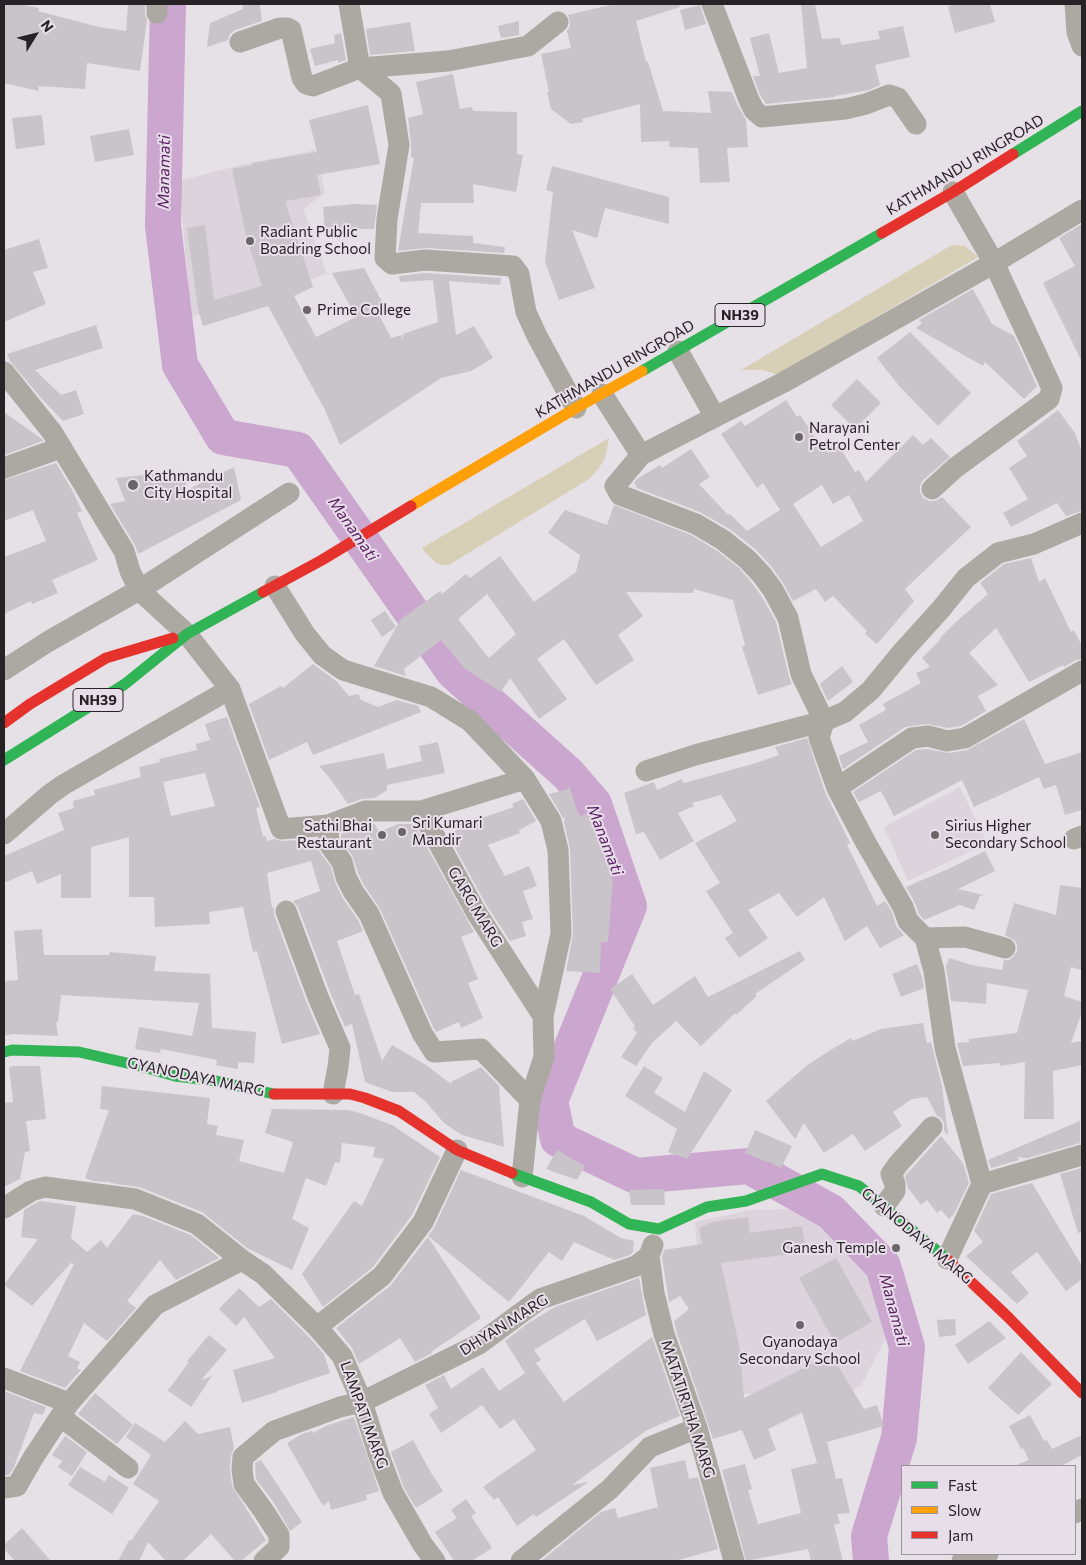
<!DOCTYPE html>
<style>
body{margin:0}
#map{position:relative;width:1086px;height:1565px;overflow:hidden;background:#e6e1e6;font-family:Commissioner,sans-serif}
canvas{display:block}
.frame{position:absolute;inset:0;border:5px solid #262226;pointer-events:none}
.legend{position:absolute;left:901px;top:1465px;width:175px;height:90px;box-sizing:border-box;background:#e8dee9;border:1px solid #9a939b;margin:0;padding:6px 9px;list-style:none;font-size:15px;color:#262226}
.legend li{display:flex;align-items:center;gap:10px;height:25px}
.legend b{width:25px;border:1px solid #9a939b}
.north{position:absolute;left:10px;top:10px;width:50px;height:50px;-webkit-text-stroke:4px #e8dee9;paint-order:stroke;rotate:54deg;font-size:14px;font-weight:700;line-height:20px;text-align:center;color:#262226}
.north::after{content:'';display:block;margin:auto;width:18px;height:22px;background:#262226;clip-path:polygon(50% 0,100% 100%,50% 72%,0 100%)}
</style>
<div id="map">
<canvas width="1086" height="1565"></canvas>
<div class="frame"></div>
<ul class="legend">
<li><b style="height:6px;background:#30b455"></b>Fast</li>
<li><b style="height:6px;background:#ff9f0a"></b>Slow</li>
<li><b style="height:6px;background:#e5322d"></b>Jam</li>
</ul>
<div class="north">N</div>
</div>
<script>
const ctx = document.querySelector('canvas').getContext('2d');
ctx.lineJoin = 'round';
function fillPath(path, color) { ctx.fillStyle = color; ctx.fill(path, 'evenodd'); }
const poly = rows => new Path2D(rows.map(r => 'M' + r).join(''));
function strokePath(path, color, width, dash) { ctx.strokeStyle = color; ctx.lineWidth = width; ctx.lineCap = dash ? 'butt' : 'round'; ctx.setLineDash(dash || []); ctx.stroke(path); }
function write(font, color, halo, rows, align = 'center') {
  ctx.font = font + ' Commissioner,sans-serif'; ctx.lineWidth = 4; ctx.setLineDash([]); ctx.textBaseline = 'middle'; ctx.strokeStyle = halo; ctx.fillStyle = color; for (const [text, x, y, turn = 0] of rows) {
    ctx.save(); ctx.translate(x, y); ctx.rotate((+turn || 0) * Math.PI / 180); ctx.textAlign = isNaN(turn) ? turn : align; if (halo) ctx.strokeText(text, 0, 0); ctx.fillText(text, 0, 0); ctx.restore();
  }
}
fillPath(poly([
 [316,150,325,193,303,209,327,274,191,317,179,181,241,165],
 [960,787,987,843,908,881,884,827],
 [781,1209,814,1213,842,1233,859,1248,878,1272,896,1318,861,1386,771,1428,754,1394,729,1394,699,1267,695,1222,751,1210]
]), '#dcd3dd');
fillPath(poly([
 [952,245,965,246,978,257,778,375,763,370,741,370],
 [609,438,605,458,599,468,589,479,449,565,443,565,436,563,423,550,422,548]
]), '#d7d0b7');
strokePath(poly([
 [168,4,163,226,180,365,223,437,298,450,453,671,568,774,594,804,629,906,550,1101,558,1139,636,1176,749,1166,831,1212,883,1266,907,1347,899,1438,869,1536,871,1561]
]), '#cba6cf', 36);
fillPath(poly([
 [4,4,20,4,39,8,38,11,99,27,126,31,128,4,145,4,145,13,147,20,140,71,87,63,85,89,38,86,39,91,4,83],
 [243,4,260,4,262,21,235,30,230,34,228,40,207,47,210,23,243,9],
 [614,4,679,4,680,7,636,21,646,62,648,62,663,111,711,113,708,91,732,92,738,106,746,120,748,147,727,148,730,182,700,183,698,148,669,147,669,141,641,142,640,104,582,119,583,122,571,124,551,109,547,92,549,92,541,54,571,48,567,31,570,26,570,21,568,15],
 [801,4,815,4,822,39,840,38,841,45,880,39,878,31,903,26,910,57,875,65,880,85,869,90,835,96,835,97,766,104,760,95,753,76,760,76,750,38,769,33,779,73,807,68],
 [956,4,990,4,995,22,955,33,948,6],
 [700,5,706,24,685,30,680,10],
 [519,21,519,35,501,38,498,26],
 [410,22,415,51,370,55,366,29],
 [341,33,346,60,338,63,338,60,315,66,310,49,335,43,334,35],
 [453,74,460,109,472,107,473,111,517,112,517,134,515,134,517,134,517,154,523,155,516,192,473,184,474,203,421,203,418,233,473,236,473,243,505,247,504,253,426,248,398,251,414,157,411,158,411,143,408,118,423,114,416,82],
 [368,105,380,164,317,175,321,195,285,201,313,287,294,296,316,337,356,317,332,273,364,268,386,309,378,313,391,338,401,335,403,340,403,334,438,322,433,280,400,282,399,276,425,273,501,278,500,285,449,281,456,335,474,326,493,358,471,371,441,378,340,445,325,410,268,306,203,326,198,309,187,228,205,225,214,300,262,286,246,236,232,169,252,165,252,163,317,152,309,120],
 [42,115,45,145,16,149,12,118],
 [129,129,134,155,95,162,90,136],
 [552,166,669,197,669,224,605,208,597,238,572,230,595,288,559,300,545,262,553,192,546,190],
 [356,204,377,205,374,229,359,229,359,231,325,234,323,207],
 [1082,224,1082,362,1043,283,1075,266,1059,238],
 [39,239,48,268,33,272,46,304,4,322,4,250],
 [973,289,992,324,1014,336,1037,386,1024,399,985,362,983,366,916,328,922,323,919,320],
 [96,325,103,348,35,370,61,395,76,390,84,414,63,421,41,398,10,361,7,354],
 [910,332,971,393,938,426,900,387,877,358],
 [857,379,881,403,855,429,831,405],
 [786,400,797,417,800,415,820,444,822,443,828,453,839,446,855,472,859,470,866,482,913,435,923,445,931,438,950,457,923,480,920,486,920,492,923,498,929,501,935,501,942,497,971,527,905,589,914,601,877,644,865,634,867,631,833,596,825,602,816,589,793,601,783,583,771,566,755,549,731,530,700,512,637,488,634,483,637,479,660,465,662,468,691,449,710,477,699,484,728,515,730,514,747,531,780,510,763,483,757,488,721,434,741,421,745,426],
 [822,485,833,504,849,495,863,521,821,547,793,504],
 [1058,410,1075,433,1082,452,1082,511,1066,516,1057,503,1011,527,1003,513,1028,499,1009,468,1027,456,1017,441],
 [4,412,42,439,43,441,4,455],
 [56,463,72,490,82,511,77,513,98,560,52,580,58,593,32,604,31,601,4,614,4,557,46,541,33,510,4,521,4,480],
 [234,467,241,500,138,554,135,545,110,504,125,501,116,478,184,471,187,490],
 [614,505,691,535,716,550,739,568,752,583,762,597,776,622,789,677,792,684,758,695,742,647,745,645,733,600,694,589,693,593,626,592,643,616,618,635,634,660,596,685,564,639,537,659,567,699,539,719,510,678,501,692,464,668,441,640,404,669,406,676,374,666,401,619,440,591,442,594,466,574,470,578,500,556,534,602,576,572,580,555,548,533,565,510,607,525],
 [487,594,516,634,489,658,458,619],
 [1031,558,1039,582,1045,578,1071,632,1074,630,1082,646,1082,659,1076,660,1064,667,1063,665,1029,682,996,628,969,653,998,685,978,696,986,711,961,726,948,728,927,724,905,727,843,769,839,756,868,742,859,725,886,710,883,704,921,683,916,673,930,667,922,658,941,639,940,638,956,622,988,594,980,583,1004,564],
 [385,611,396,627,382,637,371,620],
 [313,664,336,681,349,696,358,694,361,700,378,707,397,700,418,706,421,712,313,755,307,742,269,760,249,704,281,686,283,688],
 [842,666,853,682,828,701,820,684],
 [227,717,260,807,256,808,263,837,266,836,267,841,274,839,282,841,316,839,319,851,331,867,335,882,342,897,358,920,363,931,337,941,355,995,359,994,382,1061,392,1045,426,1065,451,1084,451,1082,481,1067,499,1086,504,1147,462,1135,444,1123,426,1102,414,1092,392,1092,365,1082,352,1024,345,1027,330,992,298,907,293,901,320,891,311,861,267,873,272,908,274,907,274,915,306,1001,320,1034,282,1044,257,951,253,952,243,907,209,912,210,924,155,927,154,897,129,897,129,837,91,847,91,898,61,898,61,874,37,884,32,871,4,883,4,856,64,830,58,813,74,808,73,801,95,795,94,790,141,777,139,767,160,762,159,759,197,750,196,744,210,740,205,724],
 [205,773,215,806,171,816,163,782],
 [1024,719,1045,764,1082,752,1082,810,1065,815,1056,785,1044,789,1039,777,974,807,962,780,894,816,881,791,859,802,853,792,916,750,927,749,949,753,967,750],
 [807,738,825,792,850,843,847,845,877,906,885,901,892,912,896,926,904,935,880,948,867,926,845,941,824,897,797,917,779,893,748,910,768,938,739,958,725,938,733,933,706,891,720,883,695,843,737,821,721,795,692,803,694,806,678,813,694,841,660,860,644,832,636,834,624,793,654,782,657,790,682,779,684,783,756,763,779,755,775,747],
 [438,742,445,773,387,785,387,790,375,798,361,799,348,804,329,777,319,766,384,753,387,769,422,761,419,746],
 [569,785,579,816,596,811,603,860,612,861,611,879,613,879,608,942,601,942,600,973,566,971,573,934,570,849,564,822,565,817,563,818,549,794,568,789],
 [523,799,536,821,519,830,520,833,488,845,505,876,529,866,537,886,523,891,533,919,522,922,526,936,510,941,487,906,448,835,473,821,514,807,512,804],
 [367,824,375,824,379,832,398,824,414,824,474,932,461,937,478,979,468,983,483,1018,461,1028,459,1022,436,1032,433,1027,380,909,364,885,358,873,352,855,341,840,341,834],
 [985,851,995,871,958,889,984,895,980,896,974,910,960,905,924,920,919,914,914,901,906,887,948,869],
 [1060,885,1082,888,1082,970,1071,967,1064,996,1082,1002,1082,1012,1071,1043,1082,1041,1082,1065,1053,1071,1054,1119,1024,1119,1025,1062,1000,1066,1000,1063,963,1066,957,1043,969,1042,969,1039,1017,1033,1028,990,987,983,986,1004,951,1001,946,967,949,958,972,965,1002,970,1004,960,1009,960,1013,957,1017,951,1017,944,1014,940,1005,935,1014,903,1056,915],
 [42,929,44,955,109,955,110,952,156,956,154,971,210,974,212,1028,256,1032,254,1063,238,1062,238,1069,231,1068,216,1065,217,1060,161,1049,160,1053,135,1049,139,1027,192,1036,199,1003,61,995,58,1022,56,1022,58,1036,12,1034,4,1036,4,981,18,980,14,931],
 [800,951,805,960,755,994,757,996,736,1015,735,1013,701,1046,676,1021,652,1043,636,1066,621,1057,637,1033,633,1028,635,1026,610,989,632,974,653,1005,695,976,708,997],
 [917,964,922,977,924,988,901,997,892,974],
 [923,1023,927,1043,931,1042,942,1086,948,1134,947,1135,944,1130,944,1123,941,1118,937,1116,927,1097,912,1099,893,1112,902,1126,865,1151,853,1134,824,1153,804,1123,795,1139,766,1101,806,1066,829,1051,851,1038,853,1041,881,1029],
 [14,1066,40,1066,46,1119,26,1121,30,1151,25,1152,20,1179,4,1187,4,1103,13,1102,9,1067],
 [644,1066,663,1078,654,1093,685,1112,704,1071,732,1090,687,1159,668,1152,677,1129,625,1096],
 [102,1086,210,1098,207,1124,218,1126,216,1135,244,1140,239,1161,284,1173,293,1142,265,1133,272,1109,348,1110,360,1113,392,1125,440,1157,412,1215,373,1267,323,1307,302,1274,354,1201,362,1206,384,1159,373,1157,375,1147,342,1143,340,1163,335,1162,326,1186,306,1178,292,1219,309,1228,292,1270,247,1248,202,1212,139,1187,116,1184,106,1181,106,1182,93,1181,85,1178,109,1110,100,1109],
 [1080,1121,1080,1143,1028,1158,1017,1157,1019,1160,991,1168,988,1160],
 [755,1130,792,1146,781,1168,767,1161,767,1162,745,1153],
 [941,1136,963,1163,969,1183,954,1214,949,1219,941,1210,937,1213,927,1200,921,1205,908,1188,905,1176],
 [557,1150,585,1166,577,1180,546,1169],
 [1082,1168,1082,1232,1078,1233,1060,1174],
 [461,1170,584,1216,621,1238,634,1241,633,1252,630,1255,614,1260,574,1242,562,1261,549,1252,509,1302,428,1236,434,1228],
 [1032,1183,1082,1266,1082,1279,1066,1291,1037,1252,1011,1272,1029,1293,1017,1304,966,1256,983,1242,974,1231,991,1194],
 [664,1189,665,1205,631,1205,629,1190],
 [41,1201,76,1206,71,1238,87,1252,101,1240,107,1248,133,1214,143,1216,191,1235,219,1258,176,1280,160,1260,127,1301,136,1308,107,1341,84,1323,68,1356,80,1362,77,1368,81,1370,65,1388,20,1371,74,1264,71,1263,32,1306,4,1285,38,1239,21,1237,24,1210,36,1203],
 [748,1217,750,1233,802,1226,806,1252,721,1263,740,1350,744,1398,831,1354,864,1409,877,1405,884,1426,827,1442,836,1479,842,1478,850,1513,837,1514,840,1523,834,1525,843,1561,811,1561,808,1549,746,1561,722,1470,745,1464,752,1489,748,1490,758,1524,801,1513,791,1469,817,1463,802,1412,768,1429,776,1450,754,1460,742,1430,713,1439,676,1330,674,1321,689,1309,680,1296,669,1302,662,1257,664,1250,702,1244,699,1228,712,1222],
 [428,1237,481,1318,431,1352,432,1353,415,1362,400,1338,359,1364,352,1348,336,1328,390,1286],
 [836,1258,872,1322,835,1343,799,1278],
 [639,1278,646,1315,597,1341,585,1319,534,1350,541,1360,536,1363,564,1402,652,1337,680,1416,647,1430,572,1485,587,1482,587,1483,536,1517,534,1514,517,1526,498,1497,494,1500,483,1487,536,1450,514,1419,500,1429,482,1405,441,1433,429,1414,438,1408,425,1385,444,1375,451,1389,483,1367,499,1391,525,1373,505,1341,527,1324,555,1307],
 [239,1288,259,1307,271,1299,308,1336,324,1354,330,1373,277,1391,277,1392,242,1403,233,1370,275,1358,244,1317,236,1326,219,1309],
 [955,1319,956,1335,939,1337,937,1320],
 [989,1321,1006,1338,968,1364,955,1345],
 [209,1335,227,1350,201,1380,212,1376,191,1407,167,1390,169,1389,189,1362,187,1361],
 [1021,1352,1052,1384,1018,1415,988,1388],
 [4,1391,46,1407,43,1415,34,1413,14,1467,9,1475,4,1475],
 [95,1393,133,1425,117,1444,78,1414],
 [1030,1415,1044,1441,1047,1440,1052,1449,1082,1435,1082,1455,1061,1466,1014,1466,1029,1460,1023,1448,1021,1449,1009,1426],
 [354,1417,379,1491,366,1495,367,1500,331,1510,329,1501,323,1506,287,1443,302,1434,312,1431,313,1433,328,1425],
 [185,1421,198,1434,230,1427,234,1448,231,1456,230,1468,232,1486,266,1540,241,1561,235,1561,211,1534,183,1561,166,1561,148,1542,139,1561,118,1561,129,1540,131,1541,159,1501,133,1484,151,1455,126,1437,135,1423,165,1442],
 [65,1436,87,1452,72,1476,58,1467,62,1461,52,1455],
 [413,1440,430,1471,443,1491,416,1508,404,1488,391,1452],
 [261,1460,302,1522,290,1531,274,1503,256,1479,255,1463],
 [685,1460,689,1479,698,1477,718,1549,675,1561,541,1561,601,1512,615,1508,618,1518,658,1507,650,1468],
 [80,1467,105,1482,109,1475,129,1488,112,1514,68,1485],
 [466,1499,476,1513,471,1516,492,1548,472,1561,454,1561,435,1532,457,1518,451,1510],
 [22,1528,51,1561,15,1561,4,1549,4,1545]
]), '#c8c4c9');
strokePath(poly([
 [349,4,360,68,388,91,391,94,399,145,387,219,385,258,392,264,425,260,513,266,519,274,526,312,537,336,576,408],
 [712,4,749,100,754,110,762,117,845,109,866,104,889,95,898,98,916,124],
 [1075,4,1077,32,1082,46],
 [157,13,157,4],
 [240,42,280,28,287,28,291,30,302,78,306,84,313,86,360,68,448,61,528,46,558,22],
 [678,351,715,417,784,382,994,263,1082,210],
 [4,372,52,432,124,551,130,571,139,590,187,634,230,689,281,829,328,825,365,811,421,811,476,912,543,1016,544,1057,530,1100,522,1177],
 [602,394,641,455,615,486,620,495,696,524,723,540,747,559,762,575,773,590,788,618,801,674,824,721,819,738,837,788,866,843,903,907,908,921,925,938],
 [641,455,715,417],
 [4,468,60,448],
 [932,489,955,468,1049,399,1052,388,994,263,953,192],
 [275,586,305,634,322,655,343,670,431,697,470,721,525,779,551,821,558,850,561,934,543,1016],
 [4,670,49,641,139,590,289,493],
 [646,771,695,755,824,721,845,712,871,690,903,651,941,609,966,578,998,553,1034,544,1082,523],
 [837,788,912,738,928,736,947,741,965,738,1082,671],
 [421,811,525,779],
 [328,825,329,844,342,862,346,877,353,891,369,914,422,1033,434,1052,481,1049,530,1100],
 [4,834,49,795,63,785,230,689],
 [1074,839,1082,836],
 [286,911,318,997,340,1048,338,1067,333,1094],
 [982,1184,945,1048,934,971,925,938,965,937,1005,948],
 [884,1206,895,1191,895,1184,891,1174,899,1163,932,1127],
 [4,1208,31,1191,45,1187,135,1199,197,1224,242,1260,263,1274,317,1327,342,1356,362,1402,379,1456,393,1493,423,1545,435,1561],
 [653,1245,649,1256,654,1293,664,1334,697,1428,734,1561],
 [947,1259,982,1184,1082,1155],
 [317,1327,382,1276,423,1222,457,1150],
 [4,1378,69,1403],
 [61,1417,128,1468],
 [4,1488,17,1486,33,1458,69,1403,155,1305,242,1260],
 [1075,1513,1082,1509],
 [264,1561,279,1547,279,1535,263,1510,244,1484,242,1469,243,1457,274,1431,340,1407,362,1402,479,1344,540,1299,636,1266,649,1256],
 [521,1561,610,1489,650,1447,697,1428],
 [962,1561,988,1554]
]), '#aba9a2', 21);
strokePath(poly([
 [1013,154,1082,111],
 [642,371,882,233],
 [4,760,125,684,187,634,263,592],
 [4,1052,12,1050,79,1052,144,1067,175,1076,216,1081,274,1094],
 [512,1173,591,1202,629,1224,659,1229,707,1207,746,1201,822,1174,859,1186,947,1259]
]), '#30b455', 11);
strokePath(poly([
 [411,506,576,408,642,371]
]), '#ff9f0a', 11);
strokePath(poly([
 [882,233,953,192,1013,154],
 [263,592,322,560,411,506],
 [4,723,30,704,106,658,173,638],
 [274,1094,350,1094,365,1098,399,1111,457,1150,512,1173],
 [947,1259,1008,1317,1082,1393]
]), '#e5322d', 11);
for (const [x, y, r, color] of [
 [250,241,5,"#696569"],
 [307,310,5,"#696569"],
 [799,437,5,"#696569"],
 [133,485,6,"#696569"],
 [402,832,5,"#696569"],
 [382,835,5,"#696569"],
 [935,835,5,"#696569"],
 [896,1248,5,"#696569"],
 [800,1325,5,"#696569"]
]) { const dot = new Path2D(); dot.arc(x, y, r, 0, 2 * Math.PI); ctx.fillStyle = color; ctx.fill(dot); strokePath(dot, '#e8dee9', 2); }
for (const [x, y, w] of [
 [740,315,50],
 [98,700,50]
]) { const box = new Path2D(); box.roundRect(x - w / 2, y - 11.5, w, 23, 4); ctx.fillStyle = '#e8dee9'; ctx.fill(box); strokePath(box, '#262226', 1); }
write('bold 14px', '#262226', null, [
 ["NH39",740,315],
 ["NH39",98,700]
]);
write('15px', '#262226', '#e8dee9', [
 ["KATHMANDU RINGROAD",965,165,-31],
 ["KATHMANDU RINGROAD",615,369,-30],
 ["GARG MARG",475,907,59],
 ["GYANODAYA MARG",196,1077,12],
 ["GYANODAYA MARG",917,1236,40],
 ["DHYAN MARG",504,1325,-32],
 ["MATATIRTHA MARG",688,1409,72],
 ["LAMPATI MARG",364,1415,70]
]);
write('15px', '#262226', '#e8dee9', [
 ["Radiant Public",260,232],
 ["Boadring School",260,249],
 ["Prime College",317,310],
 ["Narayani",809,428],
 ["Petrol Center",809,445],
 ["Kathmandu",144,476],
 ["City Hospital",144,493],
 ["Sri Kumari",412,823],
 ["Mandir",412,840],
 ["Sathi Bhai",372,826,"right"],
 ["Restaurant",372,843,"right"],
 ["Sirius Higher",945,826],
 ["Secondary School",945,843],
 ["Ganesh Temple",886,1248,"right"],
 ["Gyanodaya",800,1342,"center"],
 ["Secondary School",800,1359,"center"]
], 'left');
write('italic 16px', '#5b1f63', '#e8dee9', [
 ["Manamati",164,172,-89],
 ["Manamati",353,529,55],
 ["Manamati",605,840,69],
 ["Manamati",894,1310,75]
]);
</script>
